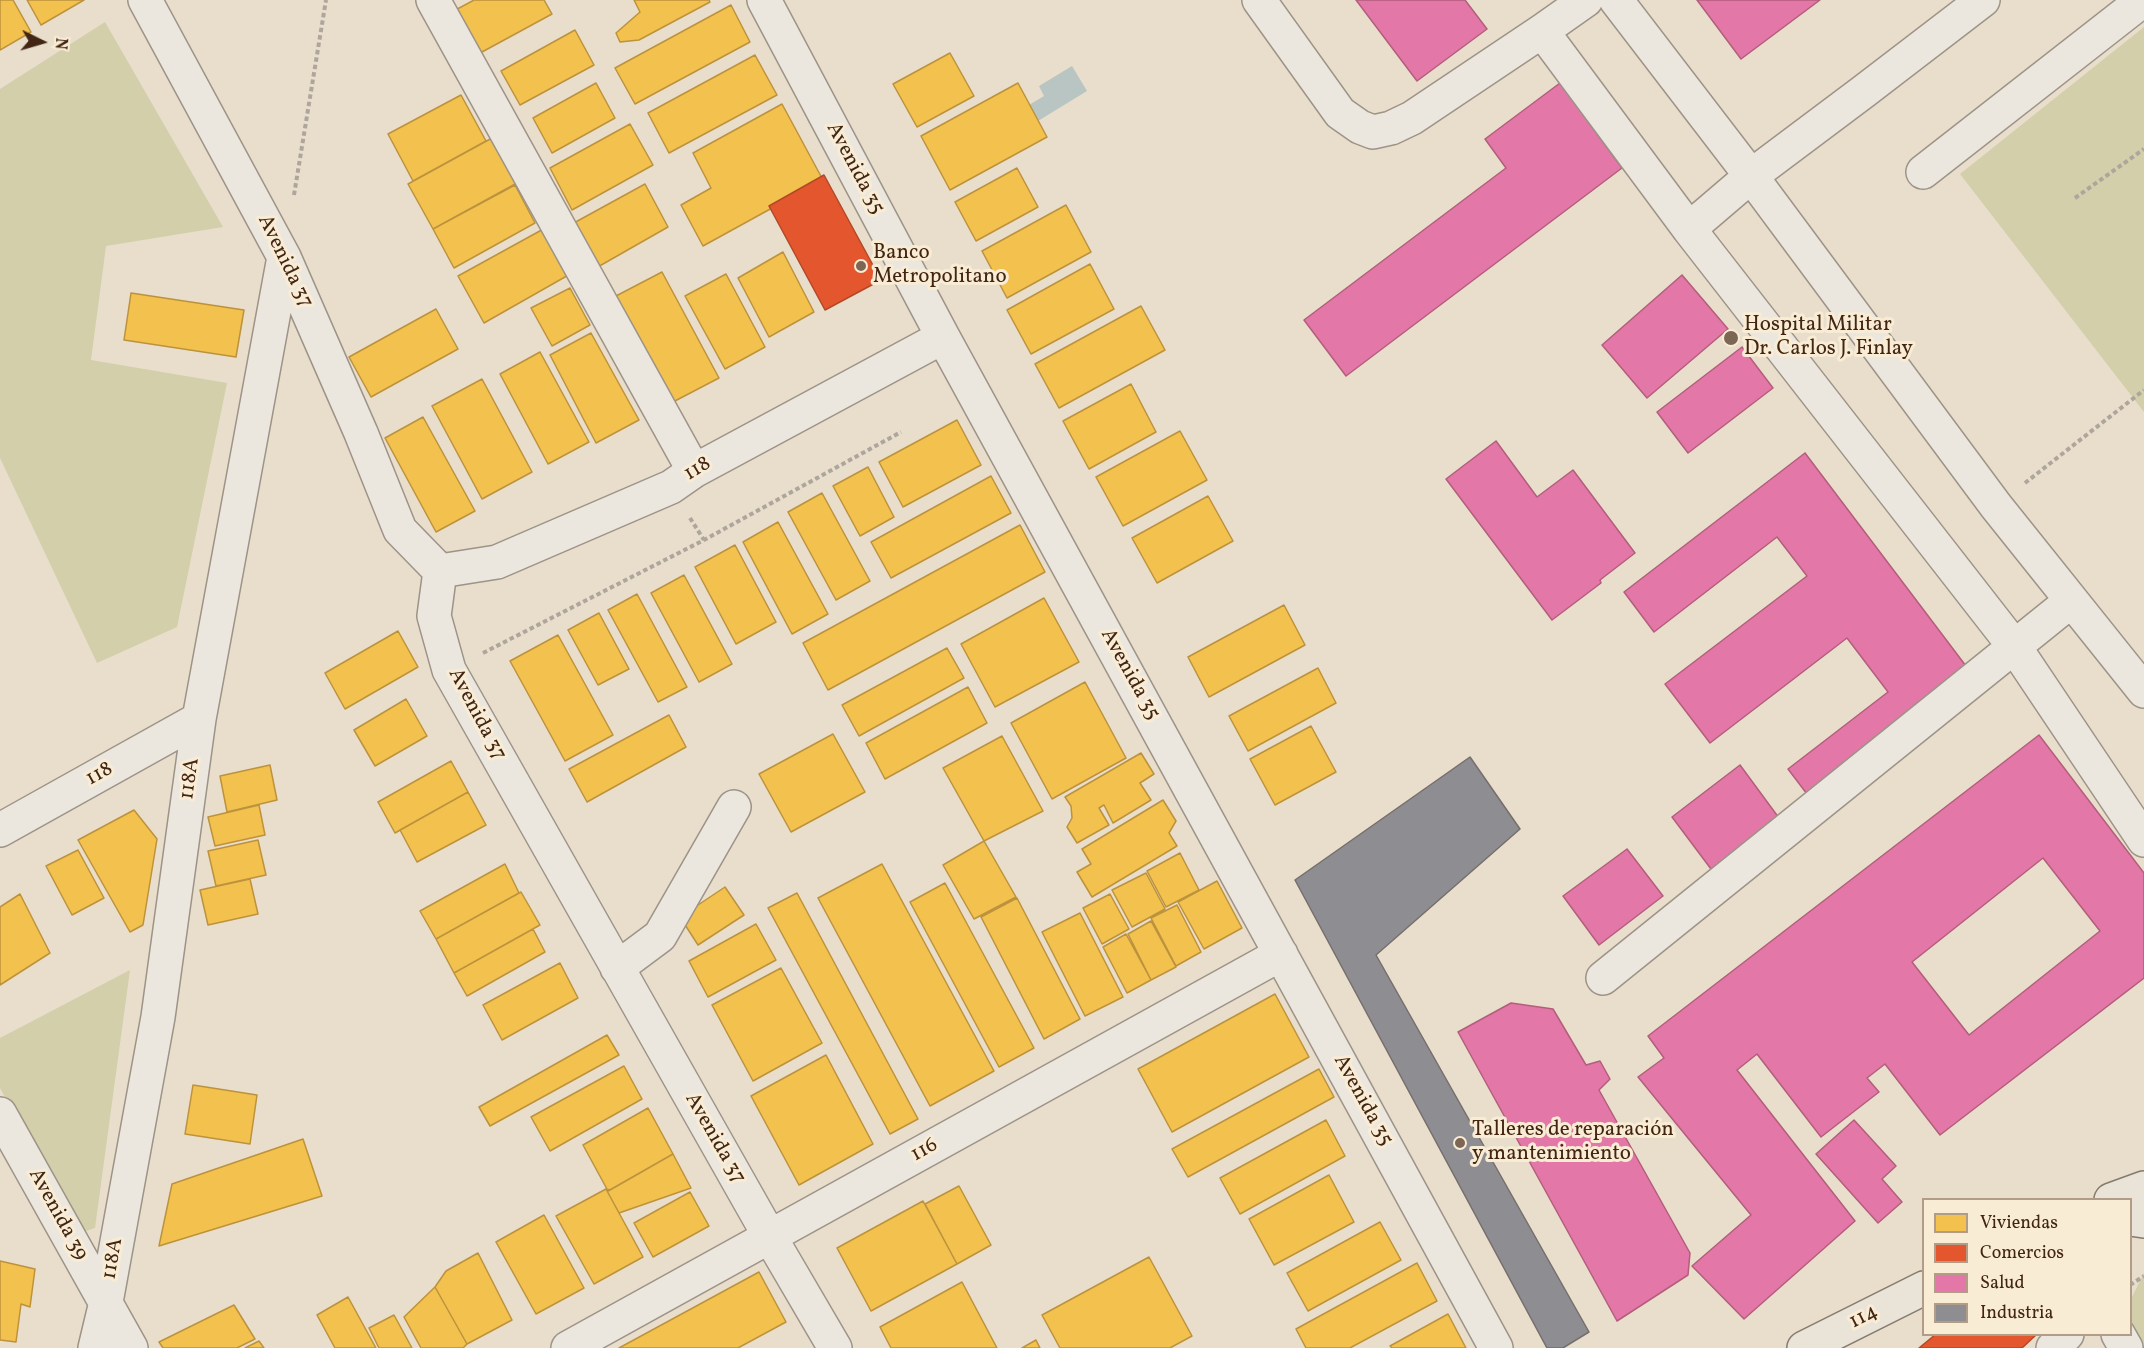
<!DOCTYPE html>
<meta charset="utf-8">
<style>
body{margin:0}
#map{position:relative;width:2144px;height:1348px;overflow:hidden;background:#e9decc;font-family:Vollkorn,serif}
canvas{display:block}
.legend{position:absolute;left:1922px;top:1198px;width:210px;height:138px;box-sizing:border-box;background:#f9ecd5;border:2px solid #b09c87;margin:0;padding:8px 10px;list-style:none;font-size:18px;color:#422513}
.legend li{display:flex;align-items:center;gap:12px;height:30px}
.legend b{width:30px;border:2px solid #b09c87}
.north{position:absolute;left:12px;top:12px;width:60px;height:60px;-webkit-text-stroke:4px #f9ecd5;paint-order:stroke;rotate:95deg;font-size:16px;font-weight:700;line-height:24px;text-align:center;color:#422513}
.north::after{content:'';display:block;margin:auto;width:21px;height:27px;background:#422513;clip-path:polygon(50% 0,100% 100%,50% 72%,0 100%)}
</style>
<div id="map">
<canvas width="2144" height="1348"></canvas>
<ul class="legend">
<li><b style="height:16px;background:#f2c14e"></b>Viviendas</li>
<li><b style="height:16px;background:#e4572e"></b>Comercios</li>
<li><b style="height:16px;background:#e377a8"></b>Salud</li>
<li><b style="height:16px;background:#8d8d92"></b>Industria</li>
</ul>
<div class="north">N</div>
</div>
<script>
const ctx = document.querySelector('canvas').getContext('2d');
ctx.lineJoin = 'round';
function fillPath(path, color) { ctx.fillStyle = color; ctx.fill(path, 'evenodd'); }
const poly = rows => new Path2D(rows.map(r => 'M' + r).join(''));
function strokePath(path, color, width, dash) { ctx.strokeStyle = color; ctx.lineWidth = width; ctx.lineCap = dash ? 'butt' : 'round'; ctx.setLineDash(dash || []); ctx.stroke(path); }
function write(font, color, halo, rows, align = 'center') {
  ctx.font = font + ' Vollkorn,serif'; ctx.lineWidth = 6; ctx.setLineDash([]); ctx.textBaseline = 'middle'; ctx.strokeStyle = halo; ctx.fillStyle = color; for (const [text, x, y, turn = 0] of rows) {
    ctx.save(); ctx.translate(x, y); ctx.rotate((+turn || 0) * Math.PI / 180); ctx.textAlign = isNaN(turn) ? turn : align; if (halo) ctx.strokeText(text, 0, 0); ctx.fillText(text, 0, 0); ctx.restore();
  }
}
fillPath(poly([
 [105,22,223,227,106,246,91,360,227,383,177,627,97,663,0,458,0,89],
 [2144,27,2144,412,1960,174],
 [130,970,95,1228,80,1233,0,1088,0,1038],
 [2144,1273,2144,1345,2131,1324,2132,1297]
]), '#d2cfaa');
fillPath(poly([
 [1072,66,1087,91,1038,121,1029,105,1044,96,1039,86]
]), '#b8c5c2');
const homes = poly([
 [0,0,13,0,31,32,0,50,0,0],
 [27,0,84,0,41,25,27,0],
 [474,0,544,0,552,14,471,58,448,14,474,0],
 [634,0,709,0,710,2,639,40,620,42,616,33,640,12,634,0],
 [731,5,750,42,635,104,615,68,731,5],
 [575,30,594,65,520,105,501,71,575,30],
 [950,53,974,96,917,127,893,84,950,53],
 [755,55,777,95,669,153,648,113,755,55],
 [596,83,615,118,552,153,533,118,596,83],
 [1018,83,1047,137,950,190,921,136,1018,83],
 [461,95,486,141,413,181,388,134,461,95],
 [782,104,823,180,703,246,681,205,711,188,693,153,782,104],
 [630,124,653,165,572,210,550,168,630,124],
 [492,138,517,183,433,229,408,184,492,138],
 [1017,168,1038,207,976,241,955,202,1017,168],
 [645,184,668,227,596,268,572,224,645,184],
 [515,185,535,223,454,268,433,229,515,185],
 [1066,205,1091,252,1007,298,982,251,1066,205],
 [547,227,572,273,484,323,458,276,547,227],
 [783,252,814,312,769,337,738,278,783,252],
 [1090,264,1114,309,1031,354,1007,310,1090,264],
 [662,272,719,378,673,402,616,296,662,272],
 [726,274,765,347,725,369,685,296,726,274],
 [570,288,590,325,552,346,531,308,570,288],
 [131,293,244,310,236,357,124,340,131,293],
 [1141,306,1165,350,1059,408,1035,364,1141,306],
 [436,309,458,349,371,397,349,357,436,309],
 [591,333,639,420,596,443,550,355,591,333],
 [540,352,589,442,548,464,500,374,540,352],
 [482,379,532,472,482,499,432,406,482,379],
 [1131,384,1156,432,1089,469,1063,421,1131,384],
 [423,417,475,511,436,532,385,438,423,417],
 [957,420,981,465,903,507,879,462,957,420],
 [1180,431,1207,480,1123,526,1096,477,1180,431],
 [868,467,894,517,860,536,833,486,868,467],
 [991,476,1011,513,891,578,871,542,991,476],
 [822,493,870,581,836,600,788,512,822,493],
 [1208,496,1233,541,1157,583,1132,538,1208,496],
 [778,522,828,614,792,634,743,542,778,522],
 [1020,525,1045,572,828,690,803,643,1020,525],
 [735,545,776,622,736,644,695,567,735,545],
 [684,575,732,664,699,682,651,593,684,575],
 [637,594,687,687,658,702,608,610,637,594],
 [1044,598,1079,662,995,707,961,644,1044,598],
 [1284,605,1305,645,1209,697,1188,657,1284,605],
 [599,613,629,669,598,685,568,630,599,613],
 [398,631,418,667,345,709,325,673,398,631],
 [558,635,613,735,565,761,510,661,558,635],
 [947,648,964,678,859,736,842,705,947,648],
 [1318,668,1336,703,1248,751,1229,716,1318,668],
 [1085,682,1126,758,1052,799,1011,723,1085,682],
 [968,687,987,723,885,779,866,743,968,687],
 [406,699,427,736,375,766,354,730,406,699],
 [669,715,686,747,587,802,569,769,669,715],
 [1311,726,1336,772,1275,805,1250,759,1311,726],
 [833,734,865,792,791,832,759,774,833,734],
 [1002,736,1043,811,984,841,943,768,1002,736],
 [1141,753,1154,774,1140,783,1151,800,1113,823,1104,805,1099,808,1109,825,1077,843,1067,827,1072,818,1071,806,1065,797,1141,753],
 [451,761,468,792,395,833,378,802,451,761],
 [270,765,277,800,227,812,220,776,270,765],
 [468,792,486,825,417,862,400,830,468,792],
 [1163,800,1176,821,1169,833,1177,846,1092,897,1077,872,1091,864,1082,849,1163,800],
 [259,805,265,835,215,846,208,817,259,805],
 [134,810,157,839,143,925,130,932,78,840,134,810],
 [258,840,266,875,216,886,208,851,258,840],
 [984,841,1016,897,974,919,943,865,984,841],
 [78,850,104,898,72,915,46,866,78,850],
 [1180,853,1199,890,1166,907,1147,871,1180,853],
 [505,864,519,893,436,939,420,911,505,864],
 [882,864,994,1071,930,1106,818,898,882,864],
 [1146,873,1165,909,1132,927,1112,890,1146,873],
 [250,879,258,914,208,925,200,890,250,879],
 [1217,881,1242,928,1204,949,1178,902,1217,881],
 [945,883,1034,1048,999,1067,910,902,945,883],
 [725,887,744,915,698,945,680,917,725,887],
 [521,892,540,925,454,973,436,939,521,892],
 [797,893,918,1119,890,1134,768,908,797,893],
 [20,894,50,953,0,985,0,907,20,894],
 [1110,894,1129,929,1102,944,1083,908,1110,894],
 [1017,898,1080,1019,1044,1039,981,917,1017,898],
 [1177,905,1201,952,1176,966,1151,918,1177,905],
 [1080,913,1123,997,1085,1016,1042,932,1080,913],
 [1151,921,1176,967,1151,980,1128,934,1151,921],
 [756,924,776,960,708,997,689,961,756,924],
 [533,929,545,952,467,996,454,973,533,929],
 [1126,934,1151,980,1127,993,1103,947,1126,934],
 [560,963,578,998,502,1040,483,1005,560,963],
 [781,968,822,1043,753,1081,712,1005,781,968],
 [1275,994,1309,1057,1172,1132,1138,1069,1275,994],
 [607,1035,619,1055,490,1126,479,1107,607,1035],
 [826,1055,873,1144,799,1185,751,1096,826,1055],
 [624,1066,642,1099,550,1151,531,1117,624,1066],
 [1319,1069,1334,1097,1188,1177,1172,1149,1319,1069],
 [193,1085,257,1095,250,1144,185,1134,193,1085],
 [648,1108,673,1154,608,1191,583,1145,648,1108],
 [1326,1120,1345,1156,1240,1214,1220,1178,1326,1120],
 [303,1139,322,1196,159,1246,172,1184,303,1139],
 [673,1154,691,1188,619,1213,606,1189,610,1190,673,1154],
 [1329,1175,1354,1222,1274,1265,1249,1219,1329,1175],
 [959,1186,991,1245,957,1264,925,1204,959,1186],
 [606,1189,643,1257,594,1284,556,1216,606,1189],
 [690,1192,709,1226,653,1257,634,1223,690,1192],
 [923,1201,957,1264,871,1311,837,1248,923,1201],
 [544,1215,584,1288,536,1314,496,1242,544,1215],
 [1380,1222,1401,1260,1308,1311,1287,1273,1380,1222],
 [478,1253,512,1320,467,1344,435,1287,446,1271,478,1253],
 [1149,1257,1192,1336,1170,1348,1060,1348,1042,1315,1149,1257],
 [0,1261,35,1269,30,1307,21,1304,16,1342,0,1340,0,1261],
 [1417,1263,1437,1301,1350,1348,1306,1348,1296,1329,1417,1263],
 [759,1272,786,1322,738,1348,619,1348,759,1272],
 [962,1282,997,1348,891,1348,880,1327,962,1282],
 [435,1287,467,1344,463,1348,421,1348,404,1317,435,1287],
 [348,1297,376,1348,335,1348,317,1315,348,1297],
 [234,1305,255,1339,237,1348,163,1348,159,1342,234,1305],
 [1448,1314,1466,1348,1392,1348,1390,1346,1448,1314],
 [394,1315,412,1348,379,1348,369,1328,394,1315],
 [1036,1340,1040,1348,1022,1348,1036,1340],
 [259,1341,264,1348,245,1348,259,1341]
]);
fillPath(homes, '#f2c14e');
strokePath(homes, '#bd923c', 1.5);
const shops = poly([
 [824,175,881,280,825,310,769,206,824,175],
 [1936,1334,2037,1334,2022,1348,1919,1348,1936,1334]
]);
fillPath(shops, '#e4572e');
strokePath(shops, '#b34826', 1.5);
const health = poly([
 [1356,0,1465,0,1487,29,1417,81,1356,0],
 [1697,0,1820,0,1741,59,1697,0],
 [1560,83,1622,168,1346,376,1304,320,1506,168,1485,139,1560,83],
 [1682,275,1728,329,1647,398,1602,345,1682,275],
 [1742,347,1773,388,1688,453,1657,412,1742,347],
 [1496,441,1537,497,1573,470,1635,553,1600,580,1601,583,1552,620,1446,479,1496,441],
 [1805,453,1969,670,1807,794,1788,769,1888,692,1847,638,1710,743,1665,684,1807,576,1777,537,1654,632,1624,592,1805,453],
 [2039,735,2144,873,2144,978,1940,1135,1885,1064,1867,1078,1879,1092,1821,1137,1757,1054,1737,1070,1855,1221,1744,1319,1692,1266,1751,1215,1638,1077,1664,1058,1648,1036,2039,735],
 [2043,858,2100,931,1969,1035,1912,962,2043,858],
 [1740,765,1779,818,1711,869,1672,817,1740,765],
 [1627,849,1663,896,1599,945,1563,896,1627,849],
 [1511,1003,1553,1009,1586,1065,1600,1061,1610,1079,1599,1090,1690,1253,1688,1275,1617,1321,1458,1032,1511,1003],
 [1854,1120,1896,1166,1882,1179,1902,1202,1878,1223,1816,1154,1854,1120]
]);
fillPath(health, '#e377a8');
strokePath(health, '#b35e7b', 1.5);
const industry = poly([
 [1470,757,1520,829,1376,955,1589,1332,1563,1348,1547,1348,1295,880,1470,757]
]);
fillPath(industry, '#8d8d92');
strokePath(industry, '#766e6c', 1.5);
const minor = poly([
 [145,0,284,257,361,433,400,530,440,571,434,616,449,670,770,1237,835,1348],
 [433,0,694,471],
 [764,0,943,337,1496,1348],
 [1259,0,1340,113,1360,127,1373,132,1391,128,1412,118,1542,31],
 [1586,0,1542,31,1689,229,2014,646,2144,840],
 [1616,0,1751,176,1996,506,2144,691],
 [1923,172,2143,0],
 [1689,229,1751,176,1863,92,1983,0],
 [440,571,497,562,671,487,694,471,943,337],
 [0,830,199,719],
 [617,968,660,936,734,807],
 [1603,978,2071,601],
 [0,1114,131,1348],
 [2118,1334,2126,1348],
 [95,1348,106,1302,158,1017,199,719,284,257],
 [568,1348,1281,954],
 [2053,1348,2067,1334]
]);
const major = poly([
 [2111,1200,2144,1188],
 [2130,1219,2144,1221],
 [1804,1348,1924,1288]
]);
strokePath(minor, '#9d9387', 36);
strokePath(major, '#857a6e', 36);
strokePath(poly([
 [294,195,326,0],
 [2075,198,2144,149],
 [2025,483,2144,390],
 [690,518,704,540],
 [483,653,704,540,901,432],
 [2130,1285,2144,1276]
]), '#aea69c', 4, [4.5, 3]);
strokePath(minor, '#ece7de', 33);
strokePath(major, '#eae3d8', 33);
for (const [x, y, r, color] of [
 [861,266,6,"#7c6654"],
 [1731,338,8,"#7c6654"],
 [1460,1143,6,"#7c6654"]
]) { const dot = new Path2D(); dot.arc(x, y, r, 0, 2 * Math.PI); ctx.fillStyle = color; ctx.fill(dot); strokePath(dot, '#f9ecd5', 2); }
write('21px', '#422513', '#f9ecd5', [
 ["Avenida 35",854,169,62],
 ["Avenida 37",284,262,64],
 ["118",698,470,-31],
 ["Avenida 35",1129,675,61],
 ["Avenida 37",476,715,62],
 ["118",100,775,-29],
 ["118A",191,779,-82],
 ["Avenida 35",1362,1101,61],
 ["Avenida 37",714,1139,60],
 ["116",925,1151,-29],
 ["Avenida 39",57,1215,61],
 ["118A",114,1259,-80],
 ["114",1864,1318,-27]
]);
write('21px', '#422513', '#f9ecd5', [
 ["Banco",873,254],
 ["Metropolitano",873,278],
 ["Hospital Militar",1744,326],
 ["Dr. Carlos J. Finlay",1744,350],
 ["Talleres de reparación",1472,1131],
 ["y mantenimiento",1472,1155]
], 'left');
</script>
